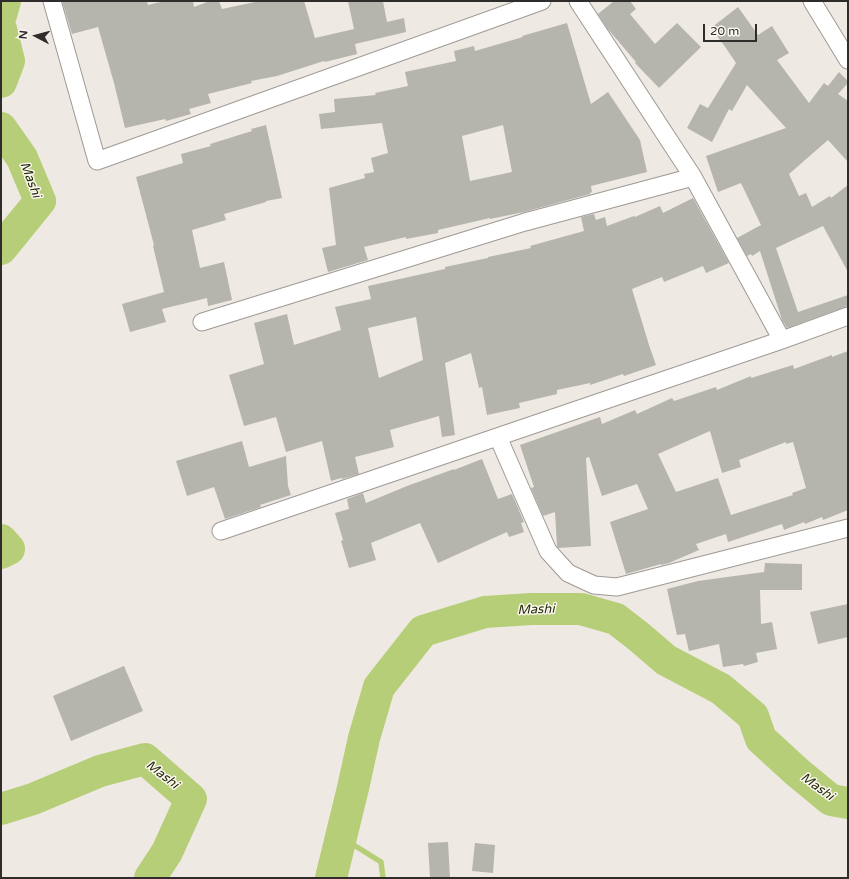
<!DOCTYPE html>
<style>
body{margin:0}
#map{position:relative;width:849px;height:879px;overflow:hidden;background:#efe9e3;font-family:"Varela Round",sans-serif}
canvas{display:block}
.frame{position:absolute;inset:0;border:2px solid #2f2d2b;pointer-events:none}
.north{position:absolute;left:16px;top:16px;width:40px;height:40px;-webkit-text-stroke:3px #fcf7f1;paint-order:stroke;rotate:276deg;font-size:11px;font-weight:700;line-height:16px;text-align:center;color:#2f2d2b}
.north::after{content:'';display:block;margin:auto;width:14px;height:18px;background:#2f2d2b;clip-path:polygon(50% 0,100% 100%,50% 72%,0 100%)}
.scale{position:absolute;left:703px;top:24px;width:54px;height:18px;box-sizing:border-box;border:2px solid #2f2d2b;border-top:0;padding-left:5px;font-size:12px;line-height:14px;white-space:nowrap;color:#2f2d2b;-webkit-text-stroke:3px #fcf7f1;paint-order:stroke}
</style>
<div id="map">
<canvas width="849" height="879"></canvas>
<div class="frame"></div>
<div class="north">N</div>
<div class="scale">20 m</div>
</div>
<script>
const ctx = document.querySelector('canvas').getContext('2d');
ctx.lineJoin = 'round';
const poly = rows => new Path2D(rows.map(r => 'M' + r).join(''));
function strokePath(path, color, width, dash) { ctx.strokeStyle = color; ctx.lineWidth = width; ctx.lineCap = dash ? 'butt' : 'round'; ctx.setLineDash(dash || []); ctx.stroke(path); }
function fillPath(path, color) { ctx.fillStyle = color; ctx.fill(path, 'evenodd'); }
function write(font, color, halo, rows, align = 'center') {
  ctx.font = font + ' "Varela Round",sans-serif'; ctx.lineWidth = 3; ctx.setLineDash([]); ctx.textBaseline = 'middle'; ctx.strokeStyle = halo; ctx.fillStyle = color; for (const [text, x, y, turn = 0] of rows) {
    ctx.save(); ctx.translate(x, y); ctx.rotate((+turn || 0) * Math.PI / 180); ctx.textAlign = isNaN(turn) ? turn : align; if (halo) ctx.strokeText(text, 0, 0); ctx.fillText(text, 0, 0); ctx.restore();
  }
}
strokePath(poly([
 [341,837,381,862,383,878]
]), '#b6ce77', 5.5);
strokePath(poly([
 [1,15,5,1],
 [1,29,9,61,1,82],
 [1,128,22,158,40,201,1,249],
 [1,540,9,549,1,553],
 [1,809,33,799,100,771,145,759,191,799,167,852,150,878],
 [331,878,353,788,364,738,379,687,423,631,485,612,531,609,581,609,616,619,638,636,666,660,721,689,753,716,761,739,797,772,831,800,848,803]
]), '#b6ce77', 32);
fillPath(poly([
 [62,1,147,1,148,5,164,1,193,1,194,7,210,1,219,1,222,9,260,1,304,1,315,38,354,29,348,1,383,1,387,22,404,18,406,32,355,44,357,54,325,62,324,61,277,76,251,81,252,83,208,94,211,103,189,109,191,114,166,121,165,119,125,128,114,83,98,27,72,34],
 [614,1,630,1,636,9,630,14,655,44,677,23,701,47,659,88,635,63,636,62,607,28,598,14],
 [738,7,758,35,772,26,789,53,777,60,809,103,824,83,828,86,839,72,848,81,848,83,838,94,848,101,848,162,828,140,789,174,799,196,806,193,812,207,830,196,831,198,848,185,848,272,823,226,776,248,798,312,848,295,848,306,845,307,787,328,782,320,760,251,752,256,751,254,747,256,737,238,761,225,741,183,718,192,706,156,786,128,747,85,732,111,729,109,712,142,687,128,700,104,708,108,736,63,726,48,711,28],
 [567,23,591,104,608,92,640,140,647,172,591,186,592,192,590,193,590,194,524,212,490,219,490,218,438,230,438,233,406,239,406,237,364,247,368,260,328,272,322,248,336,245,329,188,365,178,364,174,374,172,371,158,388,153,382,123,321,129,319,114,335,112,334,99,376,95,375,93,408,86,405,72,456,61,454,51,474,46,475,51,523,37,522,36],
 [503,125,512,172,470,181,462,136],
 [266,125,282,198,266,201,266,202,224,214,226,220,192,230,200,268,224,262,232,300,208,306,207,298,162,309,166,322,130,332,122,304,164,292,153,246,154,245,136,177,183,163,181,154,211,146,210,144,252,131,251,129],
 [693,198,729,263,706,273,703,266,664,282,662,277,632,289,649,345,656,365,624,376,623,374,590,385,590,383,557,390,557,394,519,403,520,408,487,415,482,387,479,388,471,353,445,363,455,435,442,437,439,416,390,430,394,447,355,457,359,474,342,479,341,478,331,481,322,441,286,452,276,417,244,426,229,375,264,364,254,323,287,314,294,345,341,330,335,307,371,299,368,286,445,269,445,267,488,258,488,257,531,248,530,246,584,231,581,217,594,214,596,220,605,217,607,226,634,216,635,217,660,206,663,213],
 [416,317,423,360,379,378,368,328],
 [848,351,848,510,823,520,822,517,805,524,804,522,784,530,782,524,728,542,726,534,696,544,699,550,669,563,661,565,661,564,626,574,610,522,648,509,637,484,602,496,589,457,586,458,591,546,558,548,557,546,555,512,543,516,531,488,534,487,520,445,600,417,602,424,635,410,637,414,672,398,674,401,716,387,717,390,751,376,751,378,793,365,794,369,832,355,832,357],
 [710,431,722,473,741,467,739,460,786,442,786,444,793,442,806,488,792,493,793,495,731,515,718,478,676,492,658,454],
 [242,441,249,467,286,456,288,486,291,495,260,505,261,507,225,519,214,487,187,496,176,461],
 [482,459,498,499,512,494,524,522,521,523,524,532,509,537,507,532,438,563,420,523,371,543,376,560,349,568,341,541,343,540,335,513,349,509,347,499,363,493,366,503,407,486,454,469,454,470],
 [765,563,802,564,802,590,760,590,761,624,772,622,777,649,756,653,758,662,744,666,743,664,723,667,719,644,689,651,685,634,677,635,667,589,698,581,764,572],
 [848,604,848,637,818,644,810,612],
 [124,666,143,711,71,741,53,696],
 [448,842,450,878,430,878,428,843],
 [475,843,495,845,493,873,472,871]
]), '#b5b4ad');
const minor = poly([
 [52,1,97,161,542,1],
 [578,1,693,177,782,340],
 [812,1,848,60],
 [202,322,525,222,693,177],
 [498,437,548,551,568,573,594,585,617,587,848,528],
 [221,531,782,340,848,316]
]);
strokePath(minor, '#9e9994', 19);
strokePath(minor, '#fff', 17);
write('italic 13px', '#262f09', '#fcf7f1', [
 ["Mashi",30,180,69],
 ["Mashi",536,610,-2],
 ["Mashi",162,775,38],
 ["Mashi",817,787,36]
]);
</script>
